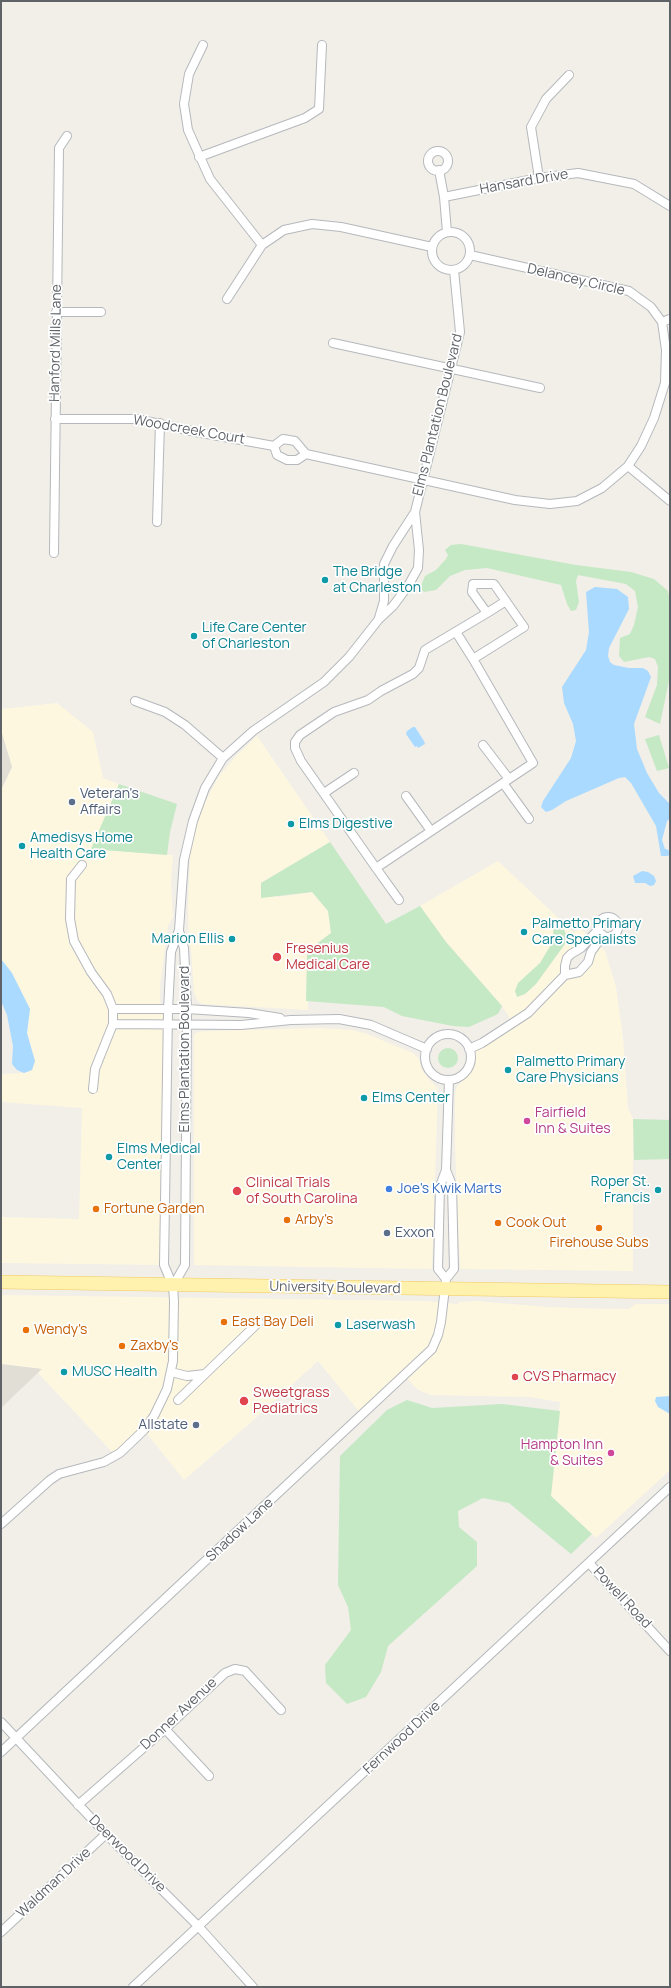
<!DOCTYPE html>
<style>
body{margin:0}
#map{position:relative;width:671px;height:1988px;overflow:hidden;background:#f1efe8;font-family:Manrope,sans-serif}
canvas{display:block}
.frame{position:absolute;inset:0;border:2px solid #5f6368;pointer-events:none}
</style>
<div id="map">
<canvas width="671" height="1988"></canvas>
<div class="frame"></div>
</div>
<script>
const ctx = document.querySelector('canvas').getContext('2d');
ctx.lineJoin = 'round';
function fillPath(path, color) { ctx.fillStyle = color; ctx.fill(path, 'evenodd'); }
const poly = rows => new Path2D(rows.map(r => 'M' + r).join(''));
function strokePath(path, color, width, dash) { ctx.strokeStyle = color; ctx.lineWidth = width; ctx.lineCap = dash ? 'butt' : 'round'; ctx.setLineDash(dash || []); ctx.stroke(path); }
function write(font, color, halo, rows, align = 'center') {
  ctx.font = font + ' Manrope,sans-serif'; ctx.lineWidth = 3.5; ctx.setLineDash([]); ctx.textBaseline = 'middle'; ctx.strokeStyle = halo; ctx.fillStyle = color; for (const [text, x, y, turn = 0] of rows) {
    ctx.save(); ctx.translate(x, y); ctx.rotate((+turn || 0) * Math.PI / 180); ctx.textAlign = isNaN(turn) ? turn : align; if (halo) ctx.strokeText(text, 0, 0); ctx.fillText(text, 0, 0); ctx.restore();
  }
}
fillPath(poly([
 [57,703,93,732,103,778,119,784,92,849,173,855,171,882,173,917,168,926,160,986,160,1001,167,1023,164,1265,1,1263,1,1217,79,1219,82,1108,1,1102,1,1074,24,1073,32,1070,35,1061,27,1033,28,1023,12,973,1,959,1,790,12,767,1,730,1,709],
 [257,736,330,842,261,883,278,897,313,892,328,911,331,933,307,951,308,1010,202,1004,197,1000,194,992,191,949,189,945,188,907,190,855,195,829,205,802,219,776,236,756],
 [498,861,573,932,580,929,592,938,571,954,565,975,580,972,598,944,605,951,616,987,623,1038,628,1108,633,1119,633,1271,460,1269,455,1144,455,1092,458,1085,469,1075,474,1066,476,1054,474,1047,513,1023,502,1006,446,942,420,906],
 [319,1028,353,1030,367,1034,413,1053,419,1059,423,1072,438,1089,432,1269,194,1265,194,1035,198,1032,206,1031],
 [1,1295,426,1301,457,1304,460,1302,476,1301,547,1307,607,1309,629,1309,636,1304,670,1304,670,1470,596,1538,551,1496,560,1402,529,1397,430,1395,417,1389,405,1376,362,1415,318,1361,249,1424,184,1480,144,1430,116,1456,38,1373,41,1369,1,1364]
]), '#fef7e0');
fillPath(poly([
 [1,730,12,767,1,790],
 [1,1364,42,1369,1,1408]
]), '#e1ded6');
fillPath(poly([
 [461,544,576,565,631,572,654,579,668,591,670,601,670,676,660,724,645,717,657,685,658,667,655,659,649,657,624,662,619,656,620,638,630,634,634,625,638,607,635,591,626,584,578,575,576,581,579,602,576,610,571,611,567,604,561,585,487,568,465,570,450,576,436,590,424,592,420,588,425,576,436,570,446,559,448,555,445,550,451,545],
 [659,735,669,768,657,771,645,739],
 [119,784,177,804,170,832,167,855,91,849],
 [330,842,386,924,420,906,446,942,502,1006,498,1014,469,1027,453,1026,402,1016,384,1007,306,1001,307,951,331,933,328,911,312,892,261,898,261,883],
 [561,923,566,934,565,944,536,984,525,994,517,997,515,991,518,983,540,963,552,943,554,926],
 '438 1058a10 10 0 1 1 20 0a10 10 0 1 1-20 0Z',
 [633,1119,670,1120,670,1159,634,1160],
 [407,1400,432,1408,502,1404,560,1411,551,1496,592,1534,571,1554,509,1503,483,1498,458,1511,459,1527,477,1542,477,1566,388,1646,381,1672,366,1697,347,1704,326,1683,325,1665,351,1630,348,1607,338,1585,340,1456,387,1410]
]), '#c5e8c5');
fillPath(poly([
 [595,587,617,589,628,597,629,609,609,648,608,656,610,662,614,665,629,668,643,668,648,671,651,677,634,724,637,749,647,773,659,793,670,804,670,819,667,821,662,840,665,849,667,849,670,852,670,855,667,856,661,856,656,826,631,783,625,777,619,778,566,801,552,810,546,812,541,807,543,801,571,758,576,741,573,724,564,703,562,687,586,650,589,632,586,592],
 [413,727,415,727,424,741,425,744,418,748,417,746,415,747,406,734,407,731],
 [642,871,648,872,654,876,656,881,654,885,650,886,645,883,635,883,633,876],
 [1,959,12,973,30,1009,27,1033,35,1061,32,1070,24,1073,17,1070,12,1064,13,1046,7,1015,1,1001],
 [670,1396,670,1414,658,1407,655,1401,656,1397]
]), '#aadaff');
const minor = poly([
 [203,45,189,74,184,104,188,130,210,179,262,245],
 '428 161a10 10 0 1 1 20 0a10 10 0 1 1-20 0Z',
 [199,157,305,118,319,109,322,45],
 [439,170,444,197,447,232],
 [539,178,531,127,546,99,569,75],
 [444,197,539,178,578,173,634,184,670,206],
 '432 251a19 19 0 1 1 38 0a19 19 0 1 1-38 0Z',
 [227,299,262,245,284,230,312,224,341,227,432,247],
 [56,312,101,312],
 [662,322,670,319],
 [333,343,540,388],
 [55,419,137,419,196,432,274,446,283,439,295,441,306,454],
 [274,446,277,455,287,460,297,460,306,454],
 [306,454,515,500,550,504,577,501,602,488,628,466,641,446,654,418,665,383,666,350,662,322,651,307,629,291,470,255],
 [628,466,670,501],
 [157,522,160,423],
 [54,553,59,148,67,136],
 [487,613,506,601],
 [379,618,384,601,384,564,393,546,415,512],
 [456,632,473,659],
 [135,701,165,712,185,725,223,758],
 [483,745,509,779],
 [503,783,529,819],
 [324,793,354,773],
 [406,796,431,831],
 [82,865,71,879,70,919,74,941,91,972,107,994,113,1009,113,1024,95,1069,93,1089],
 [376,868,533,763,473,659,524,627,494,584,473,584,472,592,487,613,425,650,419,668,413,674,381,691,368,700,334,712,300,735,295,742,295,748,301,761,376,868,399,900],
 '598 927a10 10 0 1 1 20 0a10 10 0 1 1-20 0Z',
 [565,975,565,966,567,958,571,954,581,948,598,930],
 [113,1009,187,1009,249,1013,280,1018],
 [113,1024,241,1025,291,1020,339,1019,371,1025,427,1049],
 '425 1057a23 23 0 1 1 46 0a23 23 0 1 1-46 0Z',
 [469,1049,482,1043,528,1013,565,975,579,972,588,962,591,952,603,935],
 [446,1279,438,1269,440,1186,446,1170],
 [173,1286,185,1265,187,1009,184,948,179,931],
 [171,1372,187,1376,205,1374],
 [178,1400,259,1322],
 [1,1524,50,1480,59,1474,104,1462,120,1453,144,1430,154,1416,167,1389,173,1361,174,1301,173,1286,164,1265,168,1010,171,952,179,930,184,860,193,821,205,788,223,758,253,731,324,682,349,657,379,619,393,606,408,586,418,568,419,550,415,512,460,332,454,270],
 [589,1563,670,1651],
 [1,1722,106,1834,199,1927,253,1987],
 [165,1729,209,1776],
 [1,1752,432,1349,438,1335,441,1322,446,1279,454,1269,452,1185,446,1170,449,1080],
 [78,1805,165,1729,225,1673,235,1669,245,1671,281,1710],
 [1,1932,106,1834],
 [133,1987,670,1487]
]);
const primary = poly([
 [1,1282,670,1292]
]);
strokePath(minor, '#b5b8bc', 10);
strokePath(primary, '#f2c960', 14);
strokePath(minor, '#fff', 8);
strokePath(primary, '#fff2af', 13);
for (const [x, y, r, color] of [
 [325,580,4,"#0f9aa8"],
 [194,636,4,"#0f9aa8"],
 [72,802,4,"#5c6f8a"],
 [291,824,4,"#0f9aa8"],
 [22,846,4,"#0f9aa8"],
 [524,932,4,"#0f9aa8"],
 [232,939,4,"#0f9aa8"],
 [277,957,5,"#e0444e"],
 [508,1070,4,"#0f9aa8"],
 [364,1098,4,"#0f9aa8"],
 [527,1121,4,"#d1479c"],
 [109,1157,4,"#0f9aa8"],
 [389,1189,4,"#3f7fe0"],
 [658,1190,4,"#0f9aa8"],
 [237,1191,5,"#e0444e"],
 [96,1209,4,"#e8710a"],
 [287,1220,4,"#e8710a"],
 [498,1223,4,"#e8710a"],
 [599,1228,4,"#e8710a"],
 [387,1233,4,"#5c6f8a"],
 [224,1322,4,"#e8710a"],
 [338,1325,4,"#0f9aa8"],
 [26,1330,4,"#e8710a"],
 [122,1346,4,"#e8710a"],
 [64,1372,4,"#0f9aa8"],
 [515,1377,4,"#e0444e"],
 [244,1401,5,"#e0444e"],
 [196,1425,4,"#5c6f8a"],
 [611,1453,4,"#d1479c"]
]) { const dot = new Path2D(); dot.arc(x, y, r, 0, 2 * Math.PI); ctx.fillStyle = color; ctx.fill(dot); strokePath(dot, '#fff', 1.5); }
write('14px', '#5f6368', '#fff', [
 ["Hansard Drive",524,182,-10],
 ["Delancey Circle",576,280,13],
 ["Hanford Mills Lane",56,343,-89],
 ["Elms Plantation Boulevard",438,415,-76],
 ["Woodcreek Court",189,430,10],
 ["Elms Plantation Boulevard",185,1049,-90],
 ["University Boulevard",335,1288,1],
 ["Shadow Lane",240,1530,-43],
 ["Powell Road",622,1598,47],
 ["Donner Avenue",179,1714,-43],
 ["Fernwood Drive",402,1738,-43],
 ["Deerwood Drive",127,1854,45],
 ["Waldman Drive",54,1883,-43]
]);
write('14px', '#0d838f', '#fff', [
 ["The Bridge",333,572],
 ["at Charleston",333,588],
 ["Life Care Center",202,628],
 ["of Charleston",202,644],
 ["Elms Digestive",299,824],
 ["Amedisys Home",30,838],
 ["Health Care",30,854],
 ["Palmetto Primary",532,924],
 ["Care Specialists",532,940],
 ["Marion Ellis",224,939,"right"],
 ["Palmetto Primary",516,1062],
 ["Care Physicians",516,1078],
 ["Elms Center",372,1098],
 ["Elms Medical",117,1149],
 ["Center",117,1165],
 ["Roper St.",650,1182,"right"],
 ["Francis",650,1198,"right"],
 ["Laserwash",346,1325],
 ["MUSC Health",72,1372]
], 'left');
write('14px', '#4e5e75', '#fff', [
 ["Veteran's",80,794],
 ["Affairs",80,810],
 ["Exxon",395,1233],
 ["Allstate",188,1425,"right"]
], 'left');
write('14px', '#be3a42', '#fff', [
 ["Fresenius",286,949],
 ["Medical Care",286,965],
 ["Clinical Trials",246,1183],
 ["of South Carolina",246,1199],
 ["CVS Pharmacy",523,1377],
 ["Sweetgrass",253,1393],
 ["Pediatrics",253,1409]
], 'left');
write('14px', '#b23c85', '#fff', [
 ["Fairfield",535,1113],
 ["Inn & Suites",535,1129],
 ["Hampton Inn",603,1445,"right"],
 ["& Suites",603,1461,"right"]
], 'left');
write('14px', '#366cbe', '#fff', [
 ["Joe's Kwik Marts",397,1189]
], 'left');
write('14px', '#c56008', '#fff', [
 ["Fortune Garden",104,1209],
 ["Arby's",295,1220],
 ["Cook Out",506,1223],
 ["Firehouse Subs",599,1243,"center"],
 ["East Bay Deli",232,1322],
 ["Wendy's",34,1330],
 ["Zaxby's",130,1346]
], 'left');
</script>
